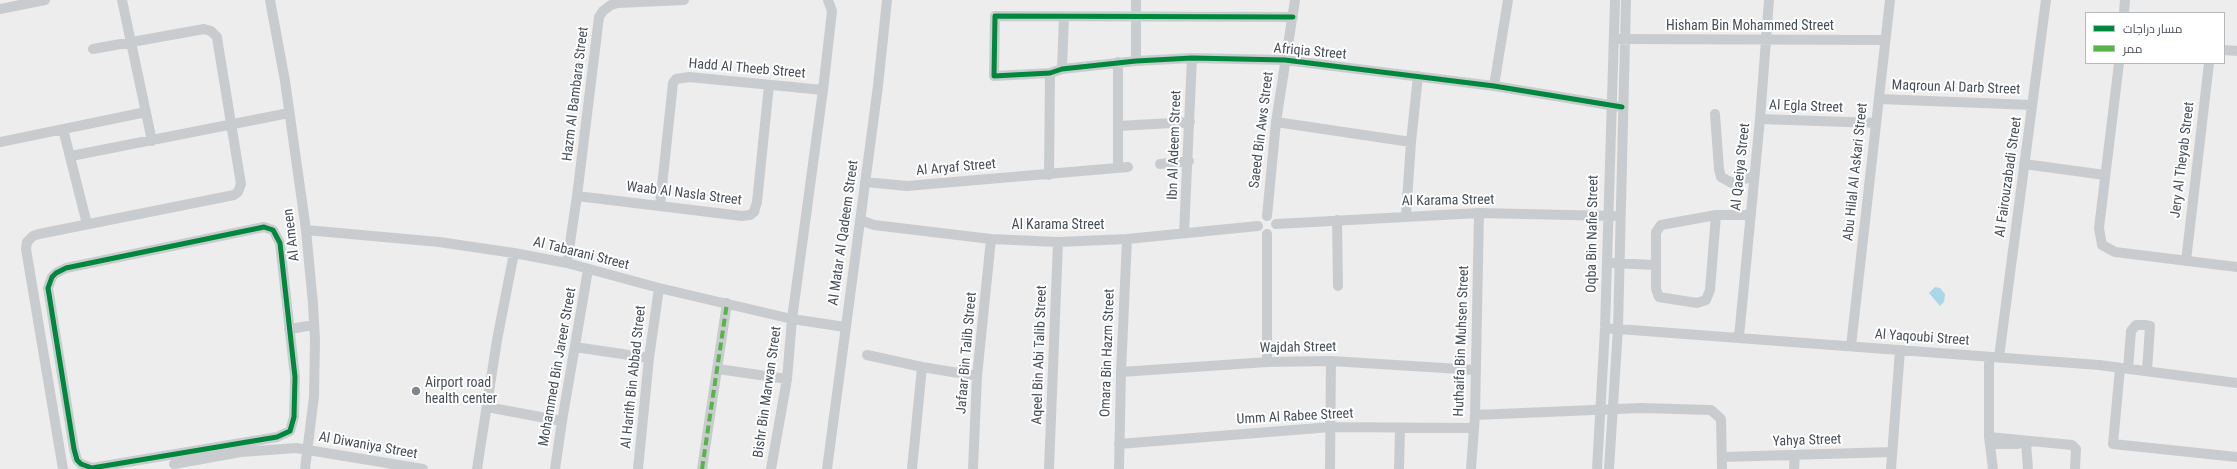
<!DOCTYPE html>
<meta charset="utf-8">
<style>
body{margin:0}
#map{position:relative;width:2237px;height:469px;overflow:hidden;background:#eeeded;font-family:"Roboto Condensed",Cairo,sans-serif}
canvas{display:block}
.legend{position:absolute;left:2085px;top:12px;width:140px;height:52px;box-sizing:border-box;background:#fff;border:1px solid #b5b9bc;margin:0;padding:5px 7px;list-style:none;font-size:12px;color:#464f58}
.legend li{display:flex;align-items:center;gap:8px;height:20px}
.legend b{width:20px;border:1px solid #b5b9bc}
</style>
<div id="map">
<canvas width="2237" height="469"></canvas>
<ul class="legend">
<li><b style="height:5px;background:#00873e"></b>مسار دراجات</li>
<li><b style="height:5px;background:#57b448"></b>ممر</li>
</ul>
</div>
<script>
const ctx = document.querySelector('canvas').getContext('2d');
ctx.lineJoin = 'round';
function fillPath(path, color) { ctx.fillStyle = color; ctx.fill(path, 'evenodd'); }
const poly = rows => new Path2D(rows.map(r => 'M' + r).join(''));
function strokePath(path, color, width, dash) { ctx.strokeStyle = color; ctx.lineWidth = width; ctx.lineCap = dash ? 'butt' : 'round'; ctx.setLineDash(dash || []); ctx.stroke(path); }
function write(font, color, halo, rows, align = 'center') {
  ctx.font = font + ' "Roboto Condensed",sans-serif'; ctx.lineWidth = 4; ctx.setLineDash([]); ctx.textBaseline = 'middle'; ctx.strokeStyle = halo; ctx.fillStyle = color; for (const [text, x, y, turn = 0] of rows) {
    ctx.save(); ctx.translate(x, y); ctx.rotate((+turn || 0) * Math.PI / 180); ctx.textAlign = isNaN(turn) ? turn : align; if (halo) ctx.strokeText(text, 0, 0); ctx.fillText(text, 0, 0); ctx.restore();
  }
}
fillPath(poly([
 [1935,287,1940,288,1945,294,1944,302,1940,306,1929,293]
]), '#aad7e7');
strokePath(poly([
 [122,0,152,141],
 [270,0,285,81,306,230,313,304,315,340,314,396,305,469],
 [1136,0,1136,61],
 [0,9,45,0],
 [2124,13,2125,0],
 [1293,17,995,16,994,76,1050,73,1062,69,1136,61,1192,58,1285,60,1494,86,1622,107],
 [1619,39,1885,40],
 [2224,50,2237,51],
 [2119,63,2099,228,2102,245,2115,252,2237,267],
 [1062,69,1064,16],
 [1494,86,1508,0],
 [1879,99,2032,105],
 [1715,114,1719,169,1721,177,1732,183,1754,176],
 [1760,119,1876,123],
 [1276,122,1411,142],
 [1118,126,1190,122],
 [63,129,87,224],
 [0,142,146,112],
 [71,156,289,113],
 [1160,164,1189,161],
 [2024,164,2105,175],
 [1118,168,1118,62],
 [1049,175,1050,73],
 [865,182,907,186,1128,167],
 [577,196,742,216,750,215,754,212,757,202,769,85],
 [660,205,673,83,676,79,689,77,823,90],
 [1406,215,1411,142,1418,76],
 [1716,215,1710,290,1706,300,1697,303,1659,297,1656,289,1656,232,1661,225,1716,215,1751,215],
 [1267,216,1276,122,1295,0],
 [860,220,874,225,991,239,1058,242,1127,239,1258,226],
 [1337,220,1338,286],
 [1276,224,1479,213,1614,216],
 [264,227,273,230,280,243,295,377,294,417,290,431,277,437,98,467,92,468,81,464,77,460,74,449,48,288,52,277,56,273,66,268,264,227],
 [306,230,439,242,514,253,567,263,659,288,792,319,845,327],
 [1184,233,1192,58],
 [2186,261,2209,63],
 [567,263,577,196,599,17,603,11,611,5,618,3,684,0],
 [1613,263,1655,265],
 [1605,328,2099,365,2237,383],
 [289,329,314,325],
 [1739,337,1760,119,1769,0],
 [1851,346,1890,0],
 [575,347,649,358],
 [867,355,922,367,977,376],
 [1989,357,1989,437,1993,469],
 [1999,357,2046,0],
 [1267,362,1267,234],
 [2120,368,2113,444,2237,457],
 [718,369,787,379],
 [2128,369,2131,331,2136,325,2145,325,2150,326,2147,371],
 [1121,372,1267,362,1331,361,1476,370],
 [487,407,562,421],
 [1475,415,1641,408,1711,410,1721,419,1722,469],
 [1989,437,2072,445,2076,449,2075,469],
 [2026,442,2028,469],
 [1119,444,1331,427,1473,428],
 [1990,444,2018,444],
 [1723,457,1892,452],
 [174,464,241,452,296,448,423,469],
 [63,469,26,249,27,242,33,236,39,234,234,195,238,192,241,184,218,44,217,37,211,31,204,29,193,31,93,49],
 [477,469,497,340,514,253],
 [555,469,562,421,588,270],
 [638,469,649,358,659,288],
 [702,469,727,303],
 [771,469,787,379,792,319,823,90,832,11,828,0],
 [827,469,878,86,887,0],
 [912,469,922,367],
 [973,469,977,376,991,239],
 [1049,469,1058,242],
 [1119,469,1121,372,1127,239],
 [1330,469,1331,361],
 [1399,469,1400,428],
 [1471,469,1475,415,1479,213],
 [1597,469,1605,328,1615,0],
 [1609,469,1618,328,1626,0],
 [1794,469,1795,455],
 [1891,469,1900,350]
]), '#c9ccce', 10);
strokePath(poly([
 [702,469,727,303]
]), '#57b448', 4, [8, 4]);
strokePath(poly([
 [1293,17,995,16,994,76,1050,73,1062,69,1136,61,1192,58,1285,60,1494,86,1622,107],
 [264,227,273,230,280,243,295,377,294,417,290,431,277,437,98,467,92,468,81,464,77,460,74,449,48,288,52,277,56,273,66,268,264,227]
]), '#00873e', 5);
for (const [x, y, r, color] of [
 [416,391,5,"#81868c"]
]) { const dot = new Path2D(); dot.arc(x, y, r, 0, 2 * Math.PI); ctx.fillStyle = color; ctx.fill(dot); strokePath(dot, '#fff', 1.5); }
write('14px', '#464f58', '#fff', [
 ["Hisham Bin Mohammed Street",1750,26],
 ["Afriqia Street",1310,52,5],
 ["Hadd Al Theeb Street",747,69,5],
 ["Maqroun Al Darb Street",1956,88,2],
 ["Hazm Al Bambara Street",576,94,-83],
 ["Al Egla Street",1806,107,2],
 ["Saeed Bin Aws Street",1262,130,-83],
 ["Ibn Al Adeem Street",1175,145,-88],
 ["Jery Al Theyab Street",2183,160,-83],
 ["Al Qaeiya Street",1741,167,-84],
 ["Al Aryaf Street",956,168,-5],
 ["Abu Hilal Al Askari Street",1856,172,-84],
 ["Al Fairouzabadi Street",2009,177,-82],
 ["Waab Al Nasla Street",684,194,7],
 ["Al Karama Street",1448,201,-1],
 ["Al Karama Street",1058,225],
 ["Al Matar Al Qadeem Street",844,233,-82],
 ["Oqba Bin Nafie Street",1593,234,-89],
 ["Al Ameen",292,235,-97],
 ["Al Tabarani Street",581,254,14],
 ["Al Yaqoubi Street",1922,338,4],
 ["Huthaifa Bin Muhsen Street",1462,341,-88],
 ["Wajdah Street",1298,348,-1],
 ["Jafaar Bin Talib Street",967,353,-85],
 ["Omara Bin Hazm Street",1108,353,-88],
 ["Aqeel Bin Abi Talib Street",1040,355,-88],
 ["Mohammed Bin Jareer Street",558,367,-80],
 ["Al Harith Bin Abbad Street",634,377,-84],
 ["Bishr Bin Marwan Street",768,392,-82],
 ["Umm Al Rabee Street",1295,417,-3],
 ["Yahya Street",1807,441,-2],
 ["Al Diwaniya Street",368,446,10]
]);
write('14px', '#464f58', '#fff', [
 ["Airport road",425,383],
 ["health center",425,399]
], 'left');
</script>
